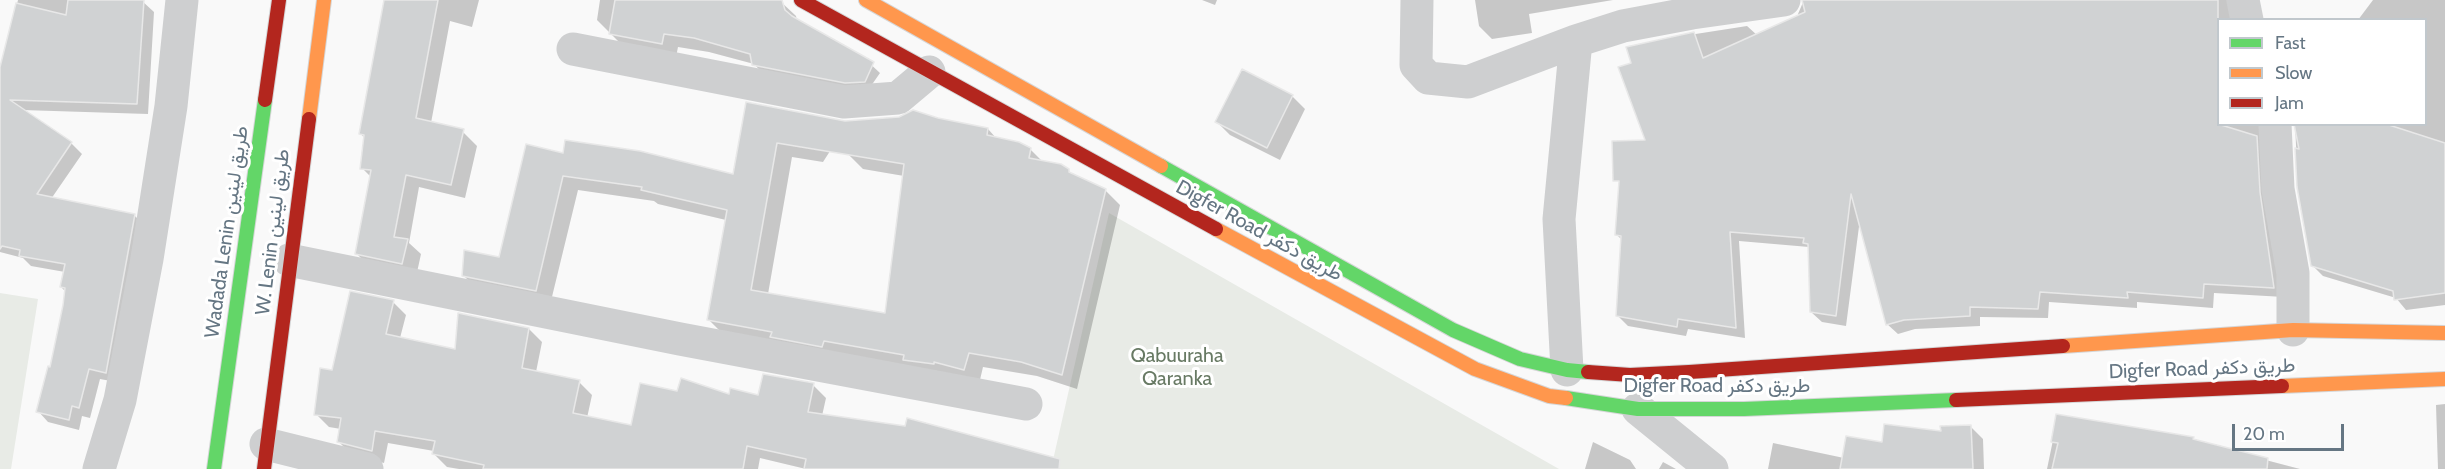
<!DOCTYPE html>
<meta charset="utf-8">
<style>
body{margin:0}
#map{position:relative;width:2445px;height:469px;overflow:hidden;background:#f9f9f9;font-family:Cabin,sans-serif}
canvas{display:block}
.legend{position:absolute;left:2217px;top:18px;width:210px;height:108px;box-sizing:border-box;background:#fff;border:2px solid #c1c8cd;margin:0;padding:8px 10px;list-style:none;font-size:18px;color:#657683}
.legend li{display:flex;align-items:center;gap:12px;height:30px}
.legend b{width:30px;border:2px solid #c1c8cd}
.scale{position:absolute;left:2232px;top:424px;width:112px;height:27px;box-sizing:border-box;border:3px solid #657683;border-top:0;padding-left:8px;font-size:18px;line-height:21px;white-space:nowrap;color:#657683;-webkit-text-stroke:4px #fff;paint-order:stroke}
</style>
<div id="map">
<canvas width="2445" height="469"></canvas>
<ul class="legend">
<li><b style="height:8px;background:#63d668"></b>Fast</li>
<li><b style="height:8px;background:#ff974d"></b>Slow</li>
<li><b style="height:8px;background:#b3261e"></b>Jam</li>
</ul>
<div class="scale">20 m</div>
</div>
<script>
const ctx = document.querySelector('canvas').getContext('2d');
ctx.lineJoin = 'round';
function fillPath(path, color) { ctx.fillStyle = color; ctx.fill(path, 'evenodd'); }
const poly = rows => new Path2D(rows.map(r => 'M' + r).join(''));
function strokePath(path, color, width, dash) { ctx.strokeStyle = color; ctx.lineWidth = width; ctx.lineCap = dash ? 'butt' : 'round'; ctx.setLineDash(dash || []); ctx.stroke(path); }
function write(font, color, halo, rows, align = 'center') {
  ctx.font = font + ' Cabin,Vazirmatn,sans-serif'; ctx.lineWidth = 6; ctx.setLineDash([]); ctx.textBaseline = 'middle'; ctx.strokeStyle = halo; ctx.fillStyle = color; for (const [text, x, y, turn = 0] of rows) {
    ctx.save(); ctx.translate(x, y); ctx.rotate((+turn || 0) * Math.PI / 180); ctx.textAlign = isNaN(turn) ? turn : align; if (halo) ctx.strokeText(text, 0, 0); ctx.fillText(text, 0, 0); ctx.restore();
  }
}
fillPath(poly([
 [1109,213,1559,469,1051,469],
 [0,293,38,299,11,469,0,469]
]), '#e8ebe6');
fillPath(poly([
 [18,0,141,0,154,12,148,114,22,110,71,143,82,154,51,199,134,215,145,226,116,382,100,379,90,418,82,416,79,430,48,422,38,411,52,369,66,292,61,287,65,272,31,266,23,258,0,252,0,64,2,64],
 [386,0,479,0,472,27,450,21,431,123,463,132,477,146,465,198,419,187,409,243,421,254,416,277,371,268,357,254,371,177,362,168,365,139,361,134],
 [600,0,779,0,796,16,797,21,865,59,880,73,864,96,768,79,754,64,709,52,678,47,676,57,625,48,597,20],
 [1202,0,1217,0,1215,5],
 [1475,0,1613,0,1529,14,1532,33,1492,39,1479,26],
 [1804,0,2238,0,2236,20,2218,20,2218,124,2270,124,2284,297,2214,293,2213,308,2137,302,2137,308,2049,302,2048,318,1980,317,1980,326,1915,329,1898,334,1887,324,1860,219,1846,326,1822,322,1811,312,1809,247,1739,241,1745,338,1688,329,1686,336,1628,326,1618,316,1622,240,1617,235,1642,195,1657,40,1747,26,1821,93,1798,14],
 [2373,0,2445,0,2445,305,2406,310,2396,298,2323,276,2312,265,2298,187,2295,124,2426,124,2426,20,2358,20],
 [1292,96,1305,109,1280,160,1230,135,1216,121],
 [747,104,841,134,823,162,792,157,768,294,886,315,904,176,863,169,848,154,937,120,988,129,997,139,1030,149,1043,162,1068,170,1074,176,1105,190,1120,205,1077,389,1037,376,983,367,979,384,724,335,709,320,726,220,658,204,654,201,578,190,550,305,478,290,463,275,501,259,564,154,734,176],
 [393,302,406,315,400,338,456,351,529,329,542,342,536,372,579,382,592,395,587,418,632,427,678,393,759,397,813,385,826,398,822,416,1044,469,806,469,760,458,758,469,459,469,447,467,434,454,434,451,388,443,384,463,352,455,339,442,341,429,329,427,316,414,333,371],
 [2445,404,2445,469,2438,469,2436,405],
 [2058,416,2193,438,2197,442,2300,469,2047,469],
 [1971,427,1983,439,1984,469,1768,469,1773,443,1844,458,1883,444],
 [1593,442,1630,460,1636,469,1585,469],
 [1663,462,1676,469,1659,469]
]), '#0003');
const building = poly([
 [68,0,144,0,137,104,10,100,72,142,37,194,135,214,106,373,89,369,79,408,72,406,69,420,36,412,48,366,50,367,63,305,65,288,60,287,65,264,19,256,20,250,2,246,0,249,0,67,16,3,66,15,68,0],
 [384,0,438,0,416,118,464,129,451,185,406,175,394,237,408,239,402,264,355,254,371,170,360,169,364,135,359,134,384,0],
 [615,0,782,0,785,10,792,16,874,62,865,82,845,83,752,65,750,54,694,38,664,34,662,44,609,34,615,0],
 [1802,0,2218,0,2218,124,2257,136,2260,192,2274,288,2204,284,2203,298,2127,292,2128,298,2040,292,2038,309,1970,307,1970,316,1904,320,1886,325,1851,194,1836,316,1810,312,1808,244,1803,243,1804,238,1730,232,1736,328,1678,319,1677,327,1616,316,1621,236,1615,235,1619,181,1613,181,1612,141,1645,140,1618,67,1631,63,1626,47,1694,32,1703,58,1805,12,1802,0],
 [1242,69,1293,95,1267,148,1215,122,1242,69],
 [746,102,845,121,899,117,913,110,938,118,988,128,987,135,1019,142,1031,148,1029,158,1061,164,1069,169,1069,172,1106,189,1062,375,1021,362,969,353,964,370,934,362,934,364,903,360,904,355,824,341,822,347,770,337,772,332,707,320,727,210,641,190,642,187,563,176,536,291,462,276,464,250,499,257,526,144,563,153,565,140,640,151,733,174,746,102],
 [777,143,904,164,885,313,751,290,777,143],
 [2294,124,2386,124,2445,143,2445,293,2394,300,2393,291,2311,266,2297,187,2295,148,2299,149,2294,124],
 [350,291,394,300,386,334,455,349,458,313,529,328,522,368,580,380,573,413,631,425,640,383,677,391,681,378,729,394,730,388,758,395,763,374,814,383,808,412,905,426,907,418,1060,459,1059,469,804,469,806,459,747,446,743,469,483,469,484,465,432,454,435,441,375,431,372,451,337,442,341,418,314,415,320,368,332,370,350,291],
 [2056,414,2194,437,2193,439,2268,458,2267,469,2052,469,2058,443,2051,442,2056,414],
 [1884,424,1941,431,1940,426,1971,425,1973,469,1840,469,1846,436,1882,442,1884,424]
]);
fillPath(building, '#d0d2d3');
strokePath(building, '#e8e8e8', 1.5);
const fast = poly([
 [1161,166,1453,330,1520,359,1567,370,1588,372],
 [1566,398,1638,409,1744,409,1956,400],
 [214,469,265,100]
]);
const slow = poly([
 [866,0,1161,166],
 [309,119,324,0],
 [1216,229,1475,369,1549,396,1566,398],
 [2063,346,2293,330,2445,333],
 [2282,386,2445,379]
]);
const jam = poly([
 [801,0,1216,229],
 [265,100,279,0],
 [1588,372,1630,375,1689,372,2063,346],
 [1956,400,2282,386],
 [264,469,309,119]
]);
strokePath(fast, '#d5d6d7', 16);
strokePath(slow, '#d5d6d7', 16);
strokePath(jam, '#d5d6d7', 16);
strokePath(poly([
 [1417,0,1416,65,1428,78,1468,82,1576,41,1623,26,1692,13,1784,0],
 [2243,0,2247,20],
 [573,49,844,102,898,98,929,72],
 [2275,124,2278,189,2293,273,2293,330],
 [289,260,680,339,1026,404],
 [1567,370,1559,219,1576,41],
 [1638,409,1712,469],
 [266,444,367,469],
 [99,469,120,400,147,259,171,106,182,0]
]), '#cecfd0', 33);
strokePath(fast, '#63d668', 14);
strokePath(slow, '#ff974d', 14);
strokePath(jam, '#b3261e', 14);
write('20px', '#657683', '#fff', [
 ["Digfer Road طريق دكفر",1259,231,29],
 ["Wadada Lenin طريق لينين",227,232,-82],
 ["W. Lenin طريق لينين",273,232,-83],
 ["Digfer Road طريق دكفر",2202,369,-2],
 ["Digfer Road طريق دكفر",1717,386]
]);
write('20px', '#687a64', '#fff', [
 ["Qabuuraha",1177,356],
 ["Qaranka",1177,379]
]);
</script>
